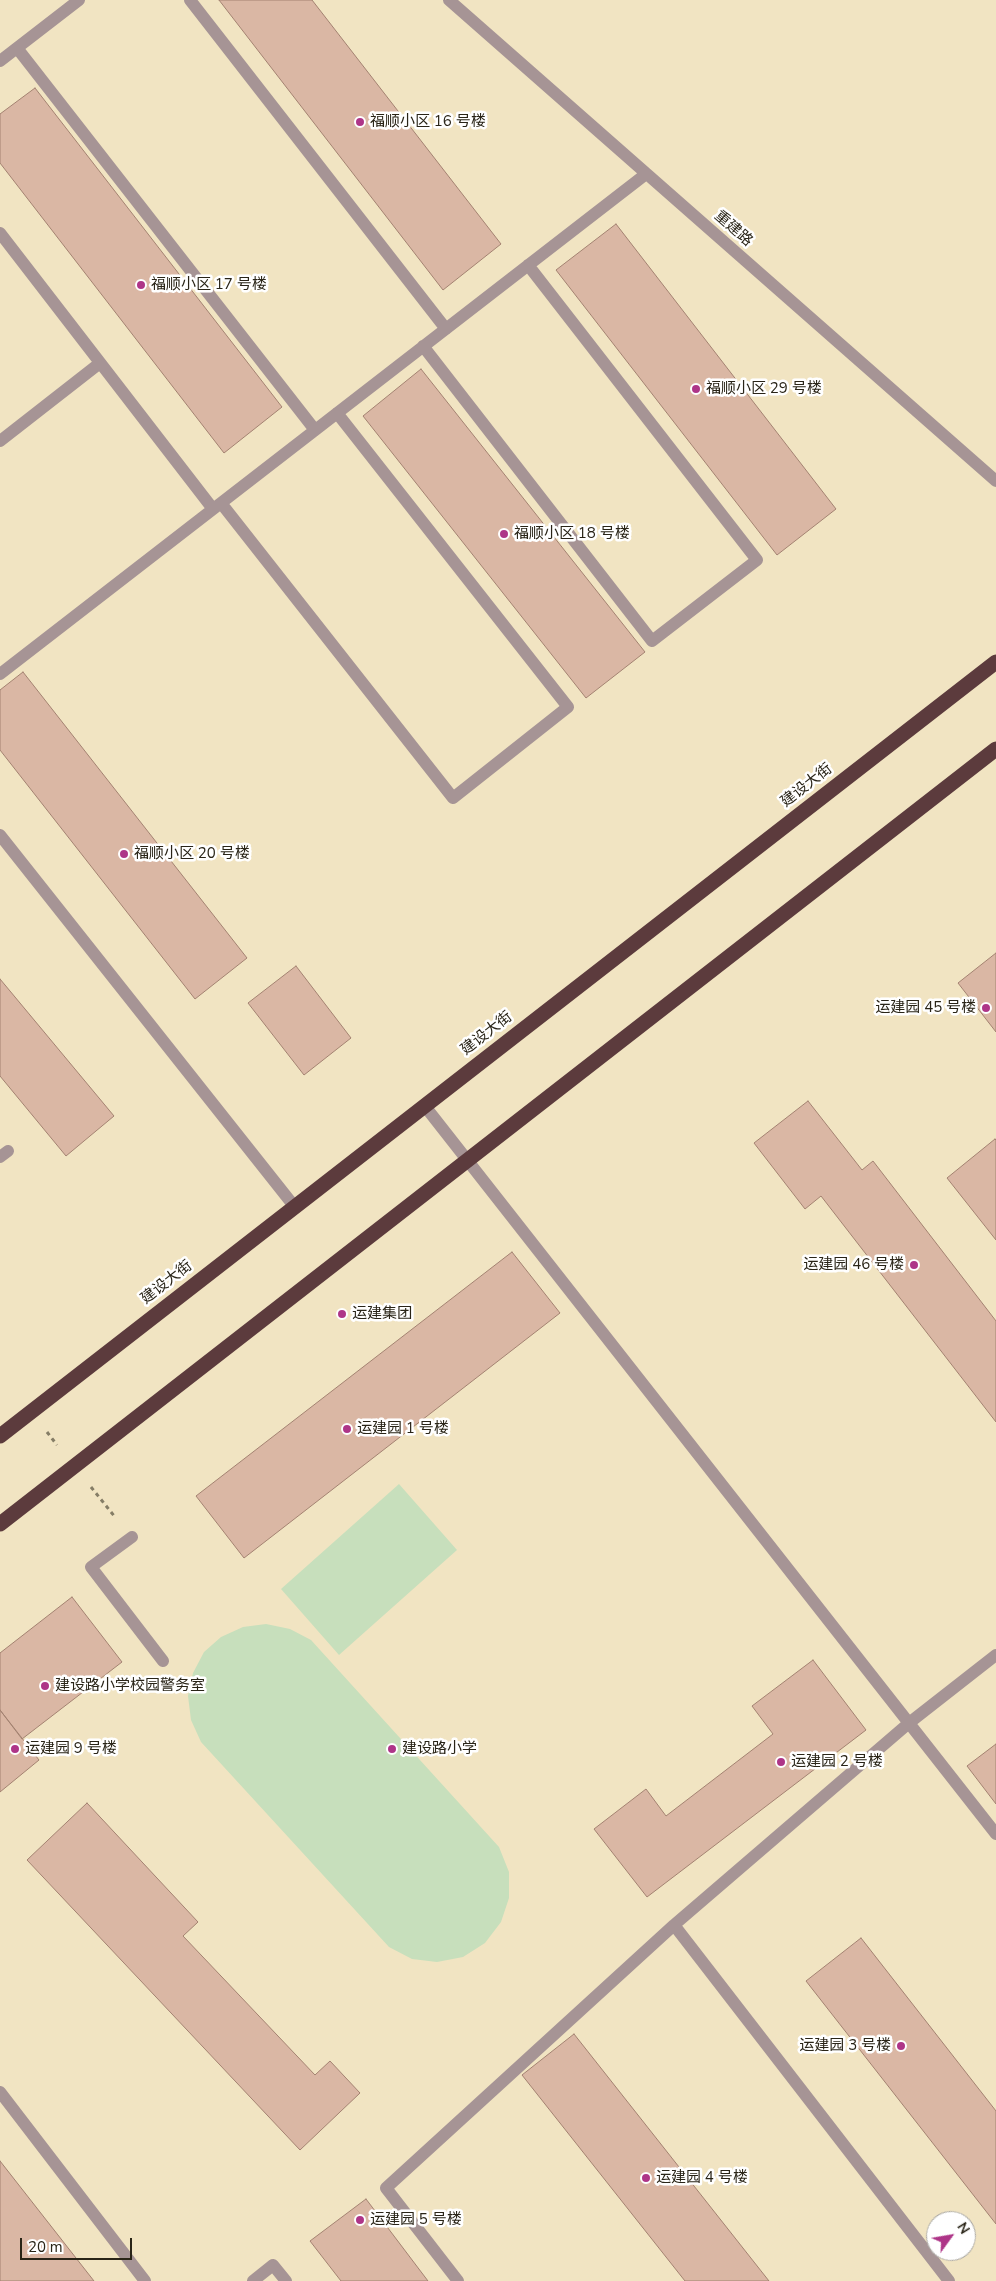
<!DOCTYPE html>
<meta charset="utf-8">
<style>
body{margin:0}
#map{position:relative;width:996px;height:2281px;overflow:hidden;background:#f1e4c2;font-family:"Nunito Sans",sans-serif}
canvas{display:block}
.north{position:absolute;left:926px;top:2211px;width:50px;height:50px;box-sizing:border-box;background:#fff;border:1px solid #a9a7a2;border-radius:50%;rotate:58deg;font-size:14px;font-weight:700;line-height:20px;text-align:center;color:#292417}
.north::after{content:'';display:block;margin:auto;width:18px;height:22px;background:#ae3588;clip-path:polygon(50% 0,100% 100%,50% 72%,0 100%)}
.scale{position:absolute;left:20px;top:2238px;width:112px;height:22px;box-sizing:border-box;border:2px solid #292417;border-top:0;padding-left:6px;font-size:15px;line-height:18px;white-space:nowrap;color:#292417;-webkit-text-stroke:4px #fff;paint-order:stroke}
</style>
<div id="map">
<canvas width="996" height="2281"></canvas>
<div class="north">N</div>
<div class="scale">20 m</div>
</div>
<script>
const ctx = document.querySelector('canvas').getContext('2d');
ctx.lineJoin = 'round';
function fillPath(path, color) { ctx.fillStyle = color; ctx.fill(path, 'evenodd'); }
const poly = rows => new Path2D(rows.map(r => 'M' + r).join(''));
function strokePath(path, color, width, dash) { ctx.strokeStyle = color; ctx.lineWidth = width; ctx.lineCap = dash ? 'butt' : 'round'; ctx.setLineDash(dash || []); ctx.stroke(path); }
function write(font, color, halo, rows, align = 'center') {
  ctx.font = font + ' "Nunito Sans","Noto Sans SC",sans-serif'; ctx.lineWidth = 5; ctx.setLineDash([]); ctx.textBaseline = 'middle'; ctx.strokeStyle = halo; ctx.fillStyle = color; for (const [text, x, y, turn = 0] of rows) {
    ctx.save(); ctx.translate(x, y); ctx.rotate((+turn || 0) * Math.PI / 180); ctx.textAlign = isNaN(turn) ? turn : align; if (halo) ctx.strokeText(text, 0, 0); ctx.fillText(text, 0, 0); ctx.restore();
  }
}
fillPath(poly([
 [399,1484,457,1550,339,1655,281,1589],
 [266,1624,290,1629,311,1640,499,1847,509,1872,509,1898,501,1922,485,1943,463,1957,437,1962,412,1959,389,1947,201,1742,191,1720,188,1696,193,1673,204,1652,221,1637,243,1627]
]), '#c7dfbc');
const building = poly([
 [219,0,312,0,501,244,443,290,219,0],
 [35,88,282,407,224,453,0,163,0,114,35,88],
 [616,224,836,509,777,555,556,270,616,224],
 [421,369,645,652,586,698,363,416,421,369],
 [23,672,247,958,195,999,0,750,0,690,23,672],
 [996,953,996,1032,958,983,996,953],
 [296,966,351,1038,304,1075,248,1003,296,966],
 [0,979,114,1116,66,1156,0,1076,0,979],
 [808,1101,862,1170,873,1161,996,1321,996,1422,821,1196,805,1209,754,1143,808,1101],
 [995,1139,996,1140,996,1240,947,1178,995,1139],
 [512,1252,560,1313,244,1558,196,1496,512,1252],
 [72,1597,122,1662,22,1739,0,1710,0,1653,72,1597],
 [813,1660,866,1730,647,1897,594,1829,646,1789,666,1816,773,1734,752,1706,813,1660],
 [0,1710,39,1760,0,1792,0,1710],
 [996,1744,996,1804,967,1766,996,1744],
 [87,1803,198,1922,183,1936,315,2075,330,2061,360,2093,300,2150,27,1860,87,1803],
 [861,1938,996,2111,996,2224,806,1981,861,1938],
 [574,2034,769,2281,685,2281,522,2075,574,2034],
 [0,2161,94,2281,0,2281,0,2161],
 [366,2199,428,2281,341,2281,310,2241,366,2199]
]);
fillPath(building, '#dab7a4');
strokePath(building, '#a38271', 1);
strokePath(poly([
 [47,1432,57,1445],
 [91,1487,115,1517]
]), '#857d66', 3, [4, 4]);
strokePath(poly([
 [190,0,446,329],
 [449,0,996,481],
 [17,48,315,430],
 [0,61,79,0],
 [0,233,213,509],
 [423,346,652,641,757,560,528,265],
 [0,441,100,363],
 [221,503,453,798,568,707,337,413],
 [0,674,646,174],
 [0,835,294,1206],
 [424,1105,996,1834],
 [0,1157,8,1151],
 [132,1537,91,1567,163,1661],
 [0,2092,145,2281],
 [253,2281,273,2265,286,2281],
 [458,2281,386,2188,674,1925],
 [949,2281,674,1925,909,1723,996,1655]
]), '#a69495', 12);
strokePath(poly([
 [0,1436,996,662],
 [0,1524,996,749]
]), '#5c3b3d', 15);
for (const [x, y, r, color] of [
 [360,122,5,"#ae3588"],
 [141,285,5,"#ae3588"],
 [696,389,5,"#ae3588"],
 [504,534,5,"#ae3588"],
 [124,854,5,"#ae3588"],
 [986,1008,5,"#ae3588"],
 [914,1265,5,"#ae3588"],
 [342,1314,5,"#ae3588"],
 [347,1429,5,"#ae3588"],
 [45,1686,5,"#ae3588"],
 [15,1749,5,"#ae3588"],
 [392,1749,5,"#ae3588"],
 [781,1762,5,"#ae3588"],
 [901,2046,5,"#ae3588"],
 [646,2178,5,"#ae3588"],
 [360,2220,5,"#ae3588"]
]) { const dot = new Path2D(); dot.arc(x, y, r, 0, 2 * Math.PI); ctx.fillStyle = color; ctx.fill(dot); strokePath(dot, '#fff', 2); }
write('15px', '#292417', '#fff', [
 ["福顺小区 16 号楼",370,122],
 ["福顺小区 17 号楼",151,285],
 ["福顺小区 29 号楼",706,389],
 ["福顺小区 18 号楼",514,534],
 ["福顺小区 20 号楼",134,854],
 ["运建园 45 号楼",976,1008,"right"],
 ["运建园 46 号楼",904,1265,"right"],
 ["运建集团",352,1314],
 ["运建园 1 号楼",357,1429],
 ["建设路小学校园警务室",55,1686],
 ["运建园 9 号楼",25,1749],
 ["建设路小学",402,1749],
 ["运建园 2 号楼",791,1762],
 ["运建园 3 号楼",891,2046,"right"],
 ["运建园 4 号楼",656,2178],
 ["运建园 5 号楼",370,2220]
], 'left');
write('15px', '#292417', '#fff', [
 ["重建路",733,229,41],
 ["建设大街",807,786,-38],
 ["建设大街",487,1034,-38],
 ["建设大街",167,1283,-38]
]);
</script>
